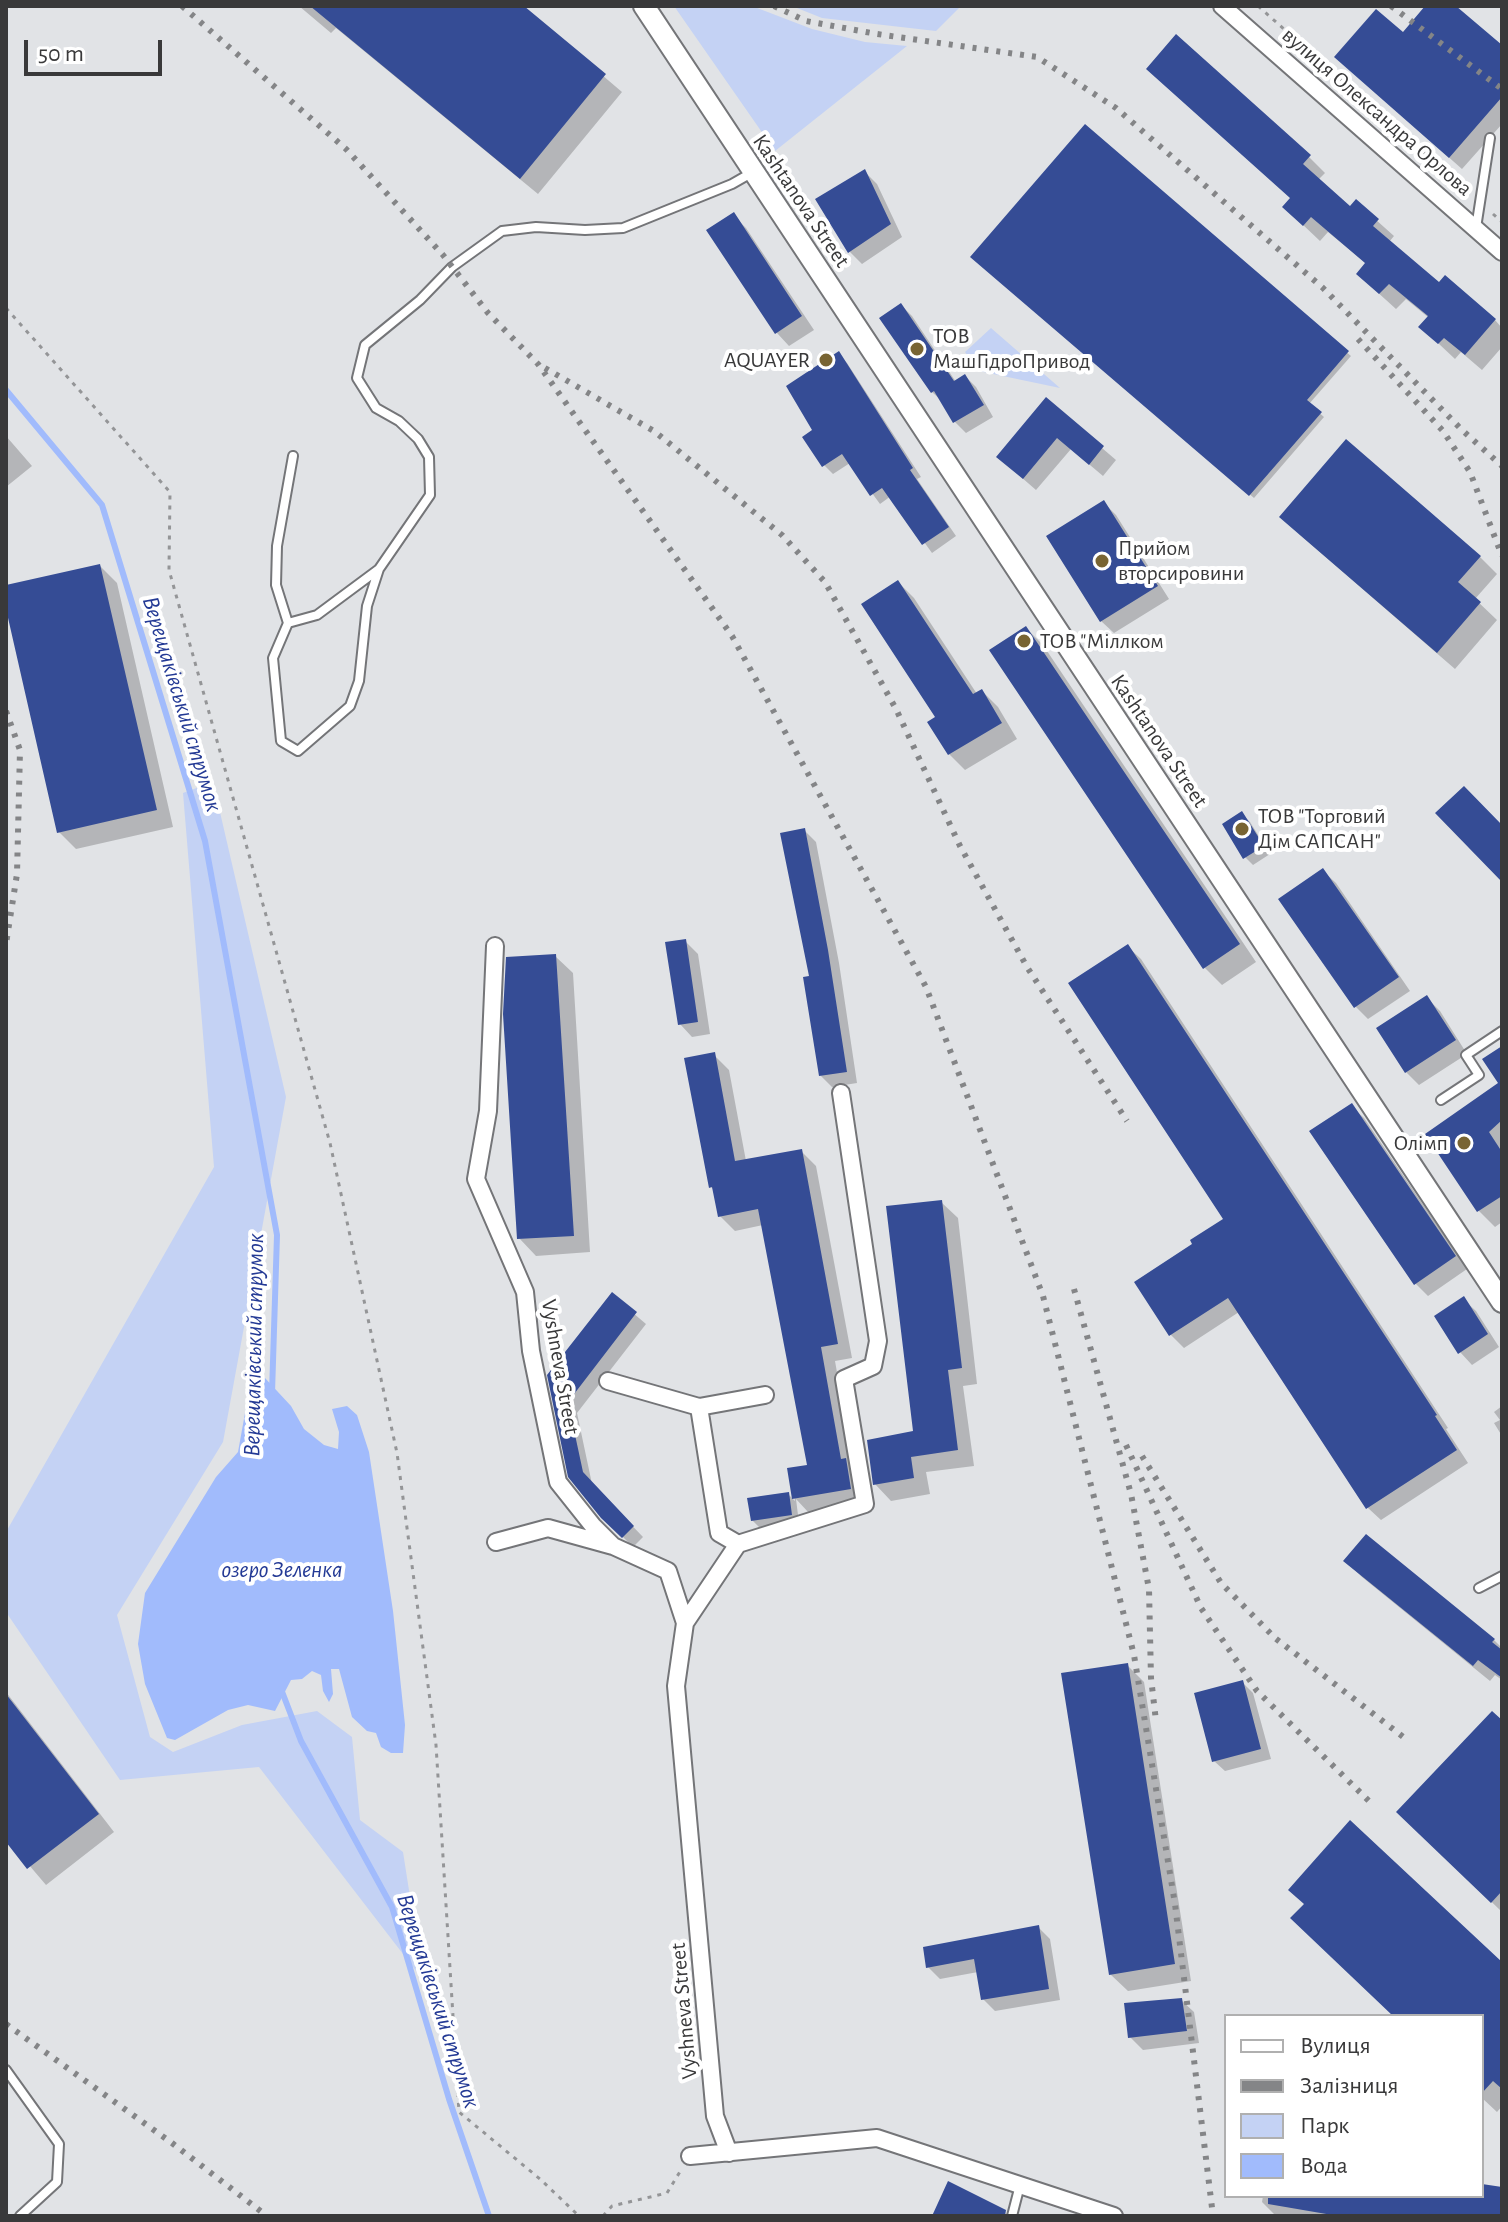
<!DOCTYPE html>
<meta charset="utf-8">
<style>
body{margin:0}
#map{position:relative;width:1508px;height:2222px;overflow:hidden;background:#e1e3e6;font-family:"Alegreya Sans",sans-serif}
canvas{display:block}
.frame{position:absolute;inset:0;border:8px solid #39393a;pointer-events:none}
.legend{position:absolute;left:1224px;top:2014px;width:260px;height:184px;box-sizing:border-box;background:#fff;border:2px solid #b0b0b0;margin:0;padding:10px 14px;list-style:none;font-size:24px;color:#39393a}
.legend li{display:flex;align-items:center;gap:16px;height:40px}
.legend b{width:40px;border:2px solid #b0b0b0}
.scale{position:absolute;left:24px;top:40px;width:138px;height:36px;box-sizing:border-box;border:4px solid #39393a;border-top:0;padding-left:10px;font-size:24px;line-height:28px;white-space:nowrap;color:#39393a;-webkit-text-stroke:6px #fff;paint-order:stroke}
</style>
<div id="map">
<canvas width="1508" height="2222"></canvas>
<div class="frame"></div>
<ul class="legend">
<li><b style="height:10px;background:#fff"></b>Вулиця</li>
<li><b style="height:10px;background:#848587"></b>Залізниця</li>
<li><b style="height:22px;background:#c4d2f4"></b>Парк</li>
<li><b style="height:22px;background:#a1bbfc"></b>Вода</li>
</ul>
<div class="scale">50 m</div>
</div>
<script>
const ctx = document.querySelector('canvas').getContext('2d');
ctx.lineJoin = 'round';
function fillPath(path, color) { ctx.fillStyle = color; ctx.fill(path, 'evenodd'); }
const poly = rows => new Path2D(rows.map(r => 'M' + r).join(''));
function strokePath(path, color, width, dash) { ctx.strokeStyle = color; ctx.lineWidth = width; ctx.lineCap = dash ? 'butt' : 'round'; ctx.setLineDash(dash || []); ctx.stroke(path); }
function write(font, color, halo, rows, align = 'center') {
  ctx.font = font + ' "Alegreya Sans",sans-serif'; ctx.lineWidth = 8; ctx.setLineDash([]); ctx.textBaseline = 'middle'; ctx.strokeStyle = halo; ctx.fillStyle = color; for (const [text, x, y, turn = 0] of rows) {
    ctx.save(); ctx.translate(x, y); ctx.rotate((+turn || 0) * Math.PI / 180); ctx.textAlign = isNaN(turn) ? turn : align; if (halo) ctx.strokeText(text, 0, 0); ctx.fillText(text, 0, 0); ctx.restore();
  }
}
fillPath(poly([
 [674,6,752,6,812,29,865,42,907,46,775,151],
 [792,6,961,6,936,31,822,18],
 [991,328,1060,388,979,371,965,352],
 [213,782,286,1097,223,1442,117,1615,150,1737,173,1752,242,1725,317,1711,352,1737,360,1820,403,1852,423,1980,259,1767,120,1780,6,1612,6,1532,214,1167,183,793]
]), '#c4d2f4');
fillPath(poly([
 [265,1378,291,1406,304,1429,324,1445,338,1449,339,1432,332,1409,347,1406,357,1415,369,1452,393,1611,405,1725,403,1753,391,1753,381,1747,376,1733,367,1731,352,1717,339,1669,331,1669,333,1694,329,1702,323,1691,321,1675,312,1671,302,1679,291,1680,275,1711,248,1705,228,1710,175,1740,167,1738,145,1684,138,1644,145,1593,216,1477,238,1452,247,1402]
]), '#a1bbfc');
fillPath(poly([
 [299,6,521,6,622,92,538,194,336,28,331,33],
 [1428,6,1453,6,1502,47,1502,124,1462,169,1349,69,1403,35],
 [1165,85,1309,157,1325,173,1318,180,1350,209,1356,202,1394,236,1389,242,1439,284,1495,320,1502,328,1502,347,1482,370,1461,352,1455,359,1421,327,1429,318,1406,299,1396,309,1375,290,1367,264,1328,232,1320,241,1301,223,1292,199],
 [1085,127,1351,356,1309,404,1324,417,1254,498,973,257],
 [864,171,877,184,902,237,862,264,850,252],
 [733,215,746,228,814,330,789,346,777,333,709,231],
 [901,305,912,316,956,382,965,376,976,387,993,417,966,433,955,422,944,403,932,392],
 [838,354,847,363,921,477,917,479,956,536,932,553,891,496,880,504,850,463,833,474,824,465],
 [1046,400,1116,460,1103,476,1071,449,1036,490,998,457],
 [6,436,32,466,6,487],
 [1104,503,1116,515,1169,599,1114,633,1101,621],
 [1299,534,1480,557,1497,574,1475,599,1497,620,1455,669],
 [100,566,117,583,173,827,76,849,59,832,6,600,6,587],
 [898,582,914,598,977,694,982,691,998,707,1017,739,965,770,949,754],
 [1026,628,1043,645,1256,962,1222,985,1205,968,992,651],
 [1242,814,1250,822,1270,854,1253,865,1245,857],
 [804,830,816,842,839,963,857,1083,832,1087,820,1075,811,978],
 [1323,871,1336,883,1410,991,1368,1019,1356,1007],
 [685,941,698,954,710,1034,692,1037,680,1024],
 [1128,947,1141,959,1448,1428,1446,1429,1468,1463,1381,1520,1368,1508,1239,1312,1184,1348,1171,1335,1137,1283,1195,1245,1225,1219],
 [555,956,573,973,590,1252,536,1256,519,1238],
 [1427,998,1440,1011,1467,1054,1419,1085,1406,1072],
 [1502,1048,1502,1222,1495,1227,1479,1211,1428,1134,1501,1084],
 [714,1055,729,1070,746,1161,801,1151,816,1166,852,1358,835,1361,854,1469,865,1503,809,1513,796,1499,799,1523,761,1529,752,1520,788,1494,795,1501,789,1470,809,1466,763,1225,735,1231,720,1216,715,1191,711,1187],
 [1351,1106,1364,1118,1467,1269,1428,1296,1415,1283],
 [941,1202,958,1218,977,1384,963,1386,974,1466,926,1472,930,1494,891,1501,875,1484,915,1433],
 [612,1295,646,1324,577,1413,592,1484,643,1537,633,1547,602,1516,570,1476,549,1376],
 [1463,1299,1476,1311,1499,1347,1472,1365,1460,1352],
 [1502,1406,1502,1436,1494,1423,1500,1420,1494,1412],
 [1346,1561,1494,1640,1502,1648,1502,1680,1495,1675,1490,1681,1362,1577],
 [1127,1665,1144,1682,1191,1981,1128,1991,1110,1974],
 [1242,1682,1253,1693,1271,1759,1225,1771,1214,1761],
 [6,1692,114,1832,46,1885,6,1838],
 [1502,1723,1502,1912,1399,1812],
 [1038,1927,1050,1939,1060,2000,995,2011,983,1999,978,1972,940,1979,928,1967],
 [1502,1965,1502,2106,1497,2112,1482,2098,1482,2016,1395,2016],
 [1181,2000,1194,2012,1199,2043,1143,2050,1130,2037],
 [1482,2186,1502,2189,1502,2216,1276,2216,1262,2202,1263,2196,1482,2196]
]), '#0003');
strokePath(poly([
 [6,390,102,505,205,841,277,1235,272,1393],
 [281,1689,301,1741,392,1907,449,2099,489,2216]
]), '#a1bbfc', 6);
fillPath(poly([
 [310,6,524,6,606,74,520,179],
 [1425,6,1456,6,1502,45,1502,97,1449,158,1334,57,1376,9,1403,32],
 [1176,34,1311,155,1303,164,1350,206,1356,199,1379,219,1373,226,1439,282,1445,275,1496,319,1465,355,1444,338,1438,344,1418,327,1428,316,1389,284,1379,294,1356,274,1365,263,1311,217,1303,226,1282,207,1290,198,1146,69],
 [1085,124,1349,351,1307,400,1322,412,1249,496,970,257],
 [865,169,891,224,848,253,815,199],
 [734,212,802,316,775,334,706,230],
 [901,303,954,381,965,374,984,405,953,423,934,391,931,393,879,318],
 [839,351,913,468,910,470,949,527,922,545,882,488,870,496,842,454,822,467,802,437,812,430,786,386],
 [1046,397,1104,446,1089,465,1057,438,1023,479,996,457],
 [1346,439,1481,556,1458,582,1481,602,1437,653,1279,517],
 [1104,500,1158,586,1100,622,1046,536],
 [100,564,157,810,57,833,6,609,6,585],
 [898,580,973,694,982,689,1002,723,948,755,927,722,935,717,861,604],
 [1026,626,1240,944,1203,969,989,650],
 [1464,786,1502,825,1502,882,1435,813],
 [1242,811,1264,846,1243,859,1222,824],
 [805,828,828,950,847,1072,819,1076,803,977,809,976,780,833],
 [1323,868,1399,977,1354,1008,1278,899],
 [686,939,698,1022,678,1025,665,942],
 [1128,944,1437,1415,1435,1416,1457,1450,1366,1509,1228,1298,1169,1336,1134,1282,1192,1244,1190,1240,1223,1219,1068,983],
 [556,954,574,1236,517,1239,503,1014,506,957],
 [1427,995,1456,1040,1405,1073,1376,1028],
 [1502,1046,1502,1120,1489,1132,1502,1152,1502,1196,1477,1212,1425,1134,1498,1083,1482,1059],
 [715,1052,735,1161,802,1149,838,1344,821,1347,841,1459,846,1458,851,1489,792,1499,787,1468,807,1465,758,1209,718,1217,712,1187,709,1188,684,1058],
 [1352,1103,1456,1256,1414,1285,1309,1131],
 [942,1200,962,1368,948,1370,958,1450,911,1457,914,1478,873,1485,867,1440,913,1431,886,1206],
 [612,1292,637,1312,568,1402,583,1472,634,1526,622,1538,601,1518,568,1477,547,1375],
 [1464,1296,1488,1334,1458,1354,1434,1316],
 [789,1492,792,1515,751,1521,747,1498],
 [1366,1534,1495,1639,1492,1642,1502,1650,1502,1678,1478,1660,1473,1666,1343,1561],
 [1128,1663,1175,1964,1109,1975,1061,1673],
 [1243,1680,1261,1749,1212,1762,1194,1693],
 [6,1694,99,1814,27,1869,6,1842],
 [1492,1711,1502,1720,1502,1891,1491,1903,1396,1812],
 [1350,1820,1502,1962,1502,2089,1493,2081,1482,2093,1482,2016,1393,2016,1290,1918,1304,1904,1288,1890],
 [1039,1925,1049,1989,981,2000,974,1959,926,1968,923,1947],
 [1182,1998,1187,2031,1128,2038,1124,2003],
 [948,2181,1006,2210,1005,2216,932,2216],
 [1482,2184,1502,2187,1502,2216,1338,2216,1268,2204,1268,2196,1482,2196]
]), '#354c95');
const service = poly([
 [1476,228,1490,138],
 [293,456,277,546,276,585,288,623,273,658,281,741,298,751,350,706,359,681,367,606,379,569,430,495,429,457,418,439,399,421,376,408,357,378,365,345,420,300,452,267,502,231,536,227,585,230,623,228,732,184,753,172],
 [288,623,317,615,379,569],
 [1441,1100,1479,1075,1466,1055,1502,1031],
 [1479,1588,1502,1576],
 [6,2070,59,2144,57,2182,20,2216],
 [1012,2216,1020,2185]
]);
const minor = poly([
 [1222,6,1502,252],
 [495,946,488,1111,476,1179,525,1292,531,1351,558,1482,593,1526,613,1546],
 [608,1381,699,1407,719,1533,738,1544],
 [699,1407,765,1395],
 [496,1542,548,1528,613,1546,668,1571,685,1623],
 [729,2153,715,2116,676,1686,685,1623,738,1544,865,1504,844,1379,873,1366,878,1341,841,1093],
 [690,2156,877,2138,1114,2216]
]);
const tertiary = poly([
 [644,6,1502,1302]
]);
strokePath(service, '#747578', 12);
strokePath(minor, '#747578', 20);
strokePath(tertiary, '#747578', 24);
strokePath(poly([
 [1258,6,1469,193],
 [1493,214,1502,222],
 [6,308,170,492,169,570,330,1143,397,1453,436,1745,459,2112,540,2179,579,2216],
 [603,2216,612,2206,667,2193,681,2170]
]), '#949597', 3, [4, 6]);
strokePath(service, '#fff', 8);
strokePath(minor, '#fff', 16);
strokePath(tertiary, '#fff', 20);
strokePath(poly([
 [182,6,346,149,443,255,488,313,538,364,732,636,926,987,1043,1296,1134,1655,1175,1904,1213,2216],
 [774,6,806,21,877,34,1037,57,1116,108,1323,288,1462,430,1502,466],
 [1391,6,1502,89],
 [1358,339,1443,431,1470,472,1502,556],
 [545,368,654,431,782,535,825,582,896,709,960,846,1027,967,1127,1121],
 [6,711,20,750,17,874,6,944],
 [1074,1289,1131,1494,1149,1589,1151,1678,1156,1721],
 [1126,1445,1201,1608,1257,1691,1374,1806],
 [1142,1456,1221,1583,1275,1638,1406,1739],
 [6,2024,172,2143,267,2216]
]), '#848587', 6, [4, 8]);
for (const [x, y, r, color] of [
 [917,349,8,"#786433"],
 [826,360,8,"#786433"],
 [1102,561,8,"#786433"],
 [1024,641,8,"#786433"],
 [1242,829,8,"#786433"],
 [1464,1143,8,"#786433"]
]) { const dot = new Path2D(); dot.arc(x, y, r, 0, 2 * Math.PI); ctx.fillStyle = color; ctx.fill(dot); strokePath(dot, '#fff', 3); }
write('22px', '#39393a', '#fff', [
 ["вулиця Олександра Орлова",1377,112,41],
 ["Kashtanova Street",801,201,56],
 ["Kashtanova Street",1159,741,56],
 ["Vyshneva Street",560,1367,80],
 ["Vyshneva Street",684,2011,-95]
]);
write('22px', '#39393a', '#fff', [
 ["ТОВ",933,336],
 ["МашГідроПривод",933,361],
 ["AQUAYER",810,360,"right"],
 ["Прийом",1118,548],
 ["вторсировини",1118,573],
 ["ТОВ \"Міллком",1040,641],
 ["ТОВ \"Торговий",1258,816],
 ["Дім САПСАН\"",1258,841],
 ["Олімп",1448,1143,"right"]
], 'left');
write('italic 24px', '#243a95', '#fff', [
 ["Верещаківський струмок",182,704,73],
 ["Верещаківський струмок",254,1345,-89],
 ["озеро Зеленка",282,1570],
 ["Верещаківський струмок",438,2001,72]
]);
</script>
